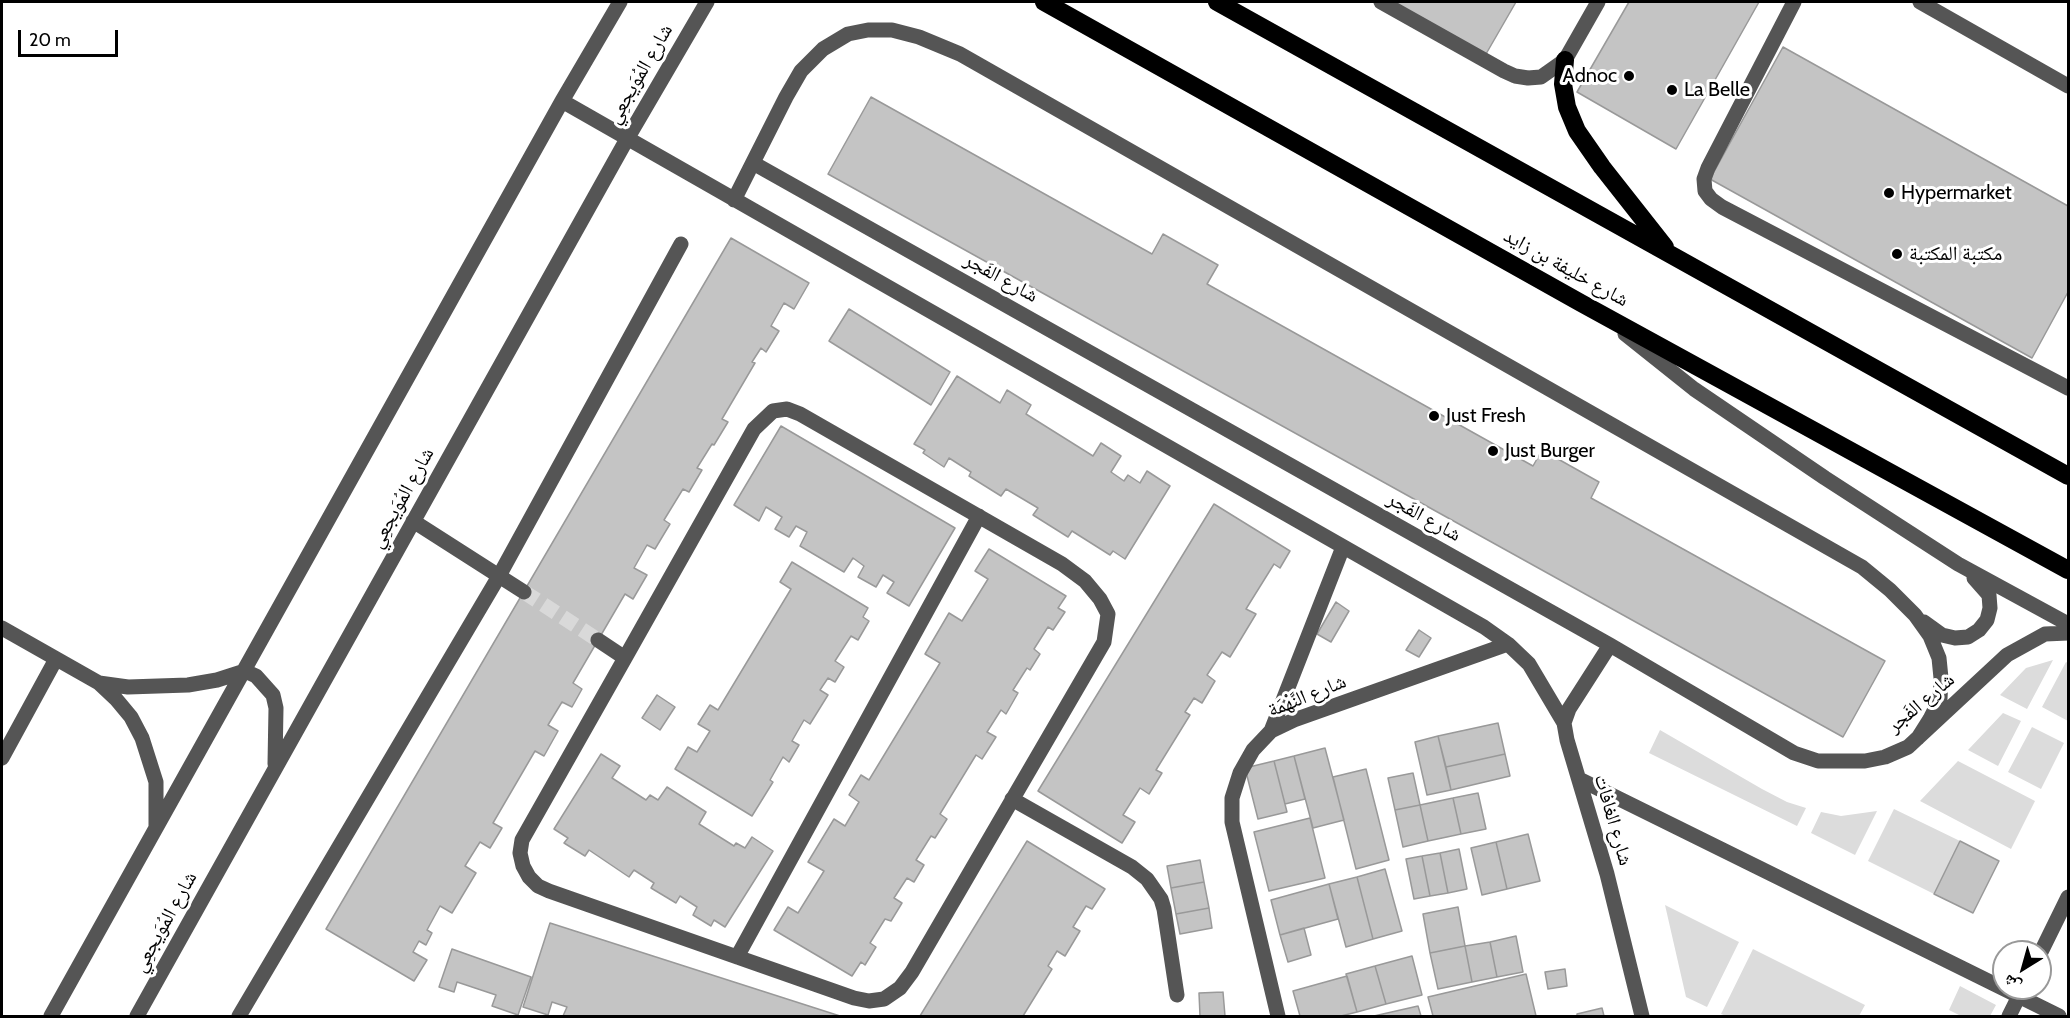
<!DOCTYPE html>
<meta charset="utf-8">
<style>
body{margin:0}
#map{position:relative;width:2070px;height:1018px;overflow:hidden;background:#fff;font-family:Cabin,"Noto Naskh Arabic",sans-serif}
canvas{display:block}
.frame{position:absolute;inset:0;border:3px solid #000;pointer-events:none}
.north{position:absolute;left:1992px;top:940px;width:60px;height:60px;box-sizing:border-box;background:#fff;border:2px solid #999;border-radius:50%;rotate:217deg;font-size:16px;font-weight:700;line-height:24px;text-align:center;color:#000}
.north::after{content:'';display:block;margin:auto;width:21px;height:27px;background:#000;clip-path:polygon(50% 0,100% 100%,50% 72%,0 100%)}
.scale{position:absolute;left:18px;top:30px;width:100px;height:27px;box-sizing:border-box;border:3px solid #000;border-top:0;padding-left:8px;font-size:18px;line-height:21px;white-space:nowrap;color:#000;-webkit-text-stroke:4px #fff;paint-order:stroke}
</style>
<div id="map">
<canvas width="2070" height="1018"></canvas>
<div class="frame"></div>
<div class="north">ش</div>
<div class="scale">20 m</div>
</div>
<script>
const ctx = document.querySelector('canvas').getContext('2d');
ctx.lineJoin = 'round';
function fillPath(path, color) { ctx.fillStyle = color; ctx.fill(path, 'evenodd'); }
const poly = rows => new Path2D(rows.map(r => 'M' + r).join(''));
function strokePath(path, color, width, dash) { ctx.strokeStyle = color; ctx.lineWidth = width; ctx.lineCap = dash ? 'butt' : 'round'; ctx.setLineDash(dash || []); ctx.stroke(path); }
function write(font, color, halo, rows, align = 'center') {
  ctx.font = font + ' Cabin,"Noto Naskh Arabic",sans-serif'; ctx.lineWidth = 6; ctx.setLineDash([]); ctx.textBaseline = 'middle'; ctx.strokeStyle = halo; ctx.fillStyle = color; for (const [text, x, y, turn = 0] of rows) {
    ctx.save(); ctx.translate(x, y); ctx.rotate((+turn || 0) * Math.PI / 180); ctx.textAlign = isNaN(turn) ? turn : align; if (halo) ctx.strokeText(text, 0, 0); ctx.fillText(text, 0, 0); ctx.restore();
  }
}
fillPath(poly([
 [2053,660,2027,709,2000,695,2026,668],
 [2066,662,2068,663,2068,721,2042,707],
 [2003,713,2021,721,1998,766,1968,750],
 [2032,727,2064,743,2041,789,2008,772],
 [1660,730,1762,789,1787,802,1806,808,1797,826,1649,753],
 [1958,761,2035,801,2011,849,1920,801],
 [1894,809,1960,841,1934,894,1868,861],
 [1877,811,1855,855,1811,833,1821,812,1841,816],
 [1665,905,1739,942,1707,1007,1686,997],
 [1753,949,1865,1005,1859,1016,1726,1016,1721,1014],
 [1960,986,1996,1005,1990,1016,1961,1016,1949,1010]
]), '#dcdcdc');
const building = poly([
 [1393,2,1516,2,1486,54,1393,2],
 [1629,2,1759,2,1676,149,1577,92,1629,2],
 [1783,47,2068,206,2068,292,2032,358,1710,179,1783,47],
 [871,97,1152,254,1163,234,1218,265,1207,284,1533,466,1542,450,1599,482,1591,498,1885,661,1843,737,828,174,871,97],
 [731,238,809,283,794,309,784,303,771,326,779,331,766,352,761,348,752,362,755,363,722,419,728,422,714,445,712,444,697,468,702,470,689,492,683,489,664,520,670,524,655,549,647,545,634,568,647,575,633,599,625,594,573,683,582,689,572,707,562,702,548,725,558,731,544,756,535,751,493,823,502,828,490,848,480,842,465,866,476,873,452,913,440,906,427,930,432,933,426,945,419,941,413,952,427,960,414,981,326,929,731,238],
 [849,309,950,372,931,405,829,341,849,309],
 [957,376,1000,403,1007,390,1031,405,1026,414,1093,456,1101,443,1121,456,1111,472,1124,481,1128,475,1140,483,1147,471,1170,486,1125,559,1113,551,1110,555,1072,531,1068,537,1033,515,1038,508,1006,489,1001,496,969,476,971,472,949,458,944,467,923,453,925,450,914,444,957,376],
 [781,426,955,528,909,606,887,593,894,582,883,575,876,587,858,577,864,566,853,558,844,572,800,546,807,532,796,526,789,537,775,529,782,517,766,507,759,521,734,505,781,426],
 [1214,504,1290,551,1280,568,1274,564,1246,609,1256,614,1230,657,1222,652,1207,675,1215,681,1202,703,1194,698,1185,712,1190,715,1156,770,1162,773,1149,794,1140,788,1123,815,1135,822,1122,843,1038,791,1214,504],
 [989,549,1066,596,1058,608,1065,612,1053,630,1048,627,1034,649,1040,654,1030,670,1027,668,1013,690,1018,693,1006,714,1001,710,987,732,996,737,982,759,976,755,940,814,947,819,935,838,931,836,916,860,924,865,914,882,907,878,894,898,902,903,891,921,885,919,870,943,876,947,865,965,861,962,852,976,774,930,788,907,798,913,824,871,808,862,834,819,845,826,859,802,849,795,861,775,869,780,940,663,925,654,949,613,962,621,988,579,975,571,989,549],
 [792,562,868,608,863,617,869,621,858,640,851,636,835,661,844,667,835,682,828,678,820,690,828,695,810,724,804,720,792,741,799,745,789,762,783,757,770,780,773,782,752,816,675,769,688,747,697,752,710,731,698,724,710,705,718,710,791,589,780,582,792,562],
 [1336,602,1349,611,1331,642,1317,634,1336,602],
 [1419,630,1431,638,1419,657,1406,650,1419,630],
 [657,695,675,707,660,730,642,718,657,695],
 [1498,723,1505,754,1446,767,1438,736,1498,723],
 [1438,736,1451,790,1427,795,1415,742,1438,736],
 [1325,748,1344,820,1313,828,1294,756,1325,748],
 [601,754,620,766,612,778,646,800,650,795,658,800,667,787,706,812,699,824,734,846,736,843,745,848,752,837,773,851,725,927,714,920,711,926,693,915,697,907,680,896,676,903,651,888,654,883,634,870,629,877,589,850,585,856,564,843,568,838,554,829,601,754],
 [1505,754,1510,776,1451,790,1446,767,1505,754],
 [1294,756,1305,799,1285,804,1274,761,1294,756],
 [1274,761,1287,812,1258,819,1245,768,1274,761],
 [1366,769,1389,860,1356,869,1333,777,1366,769],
 [1413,773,1420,805,1395,810,1388,778,1413,773],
 [1478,793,1486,829,1461,834,1453,798,1478,793],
 [1453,798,1461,834,1428,841,1420,805,1453,798],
 [1420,805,1428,841,1403,847,1395,810,1420,805],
 [1310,818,1325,878,1269,891,1254,832,1310,818],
 [1528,834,1540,881,1507,889,1496,842,1528,834],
 [1027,841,1105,889,1092,909,1086,906,1073,927,1080,931,1065,956,1057,951,1048,966,1052,969,1023,1016,920,1016,1027,841],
 [1960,841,1999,861,1973,913,1934,894,1960,841],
 [1496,842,1507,889,1482,895,1471,848,1496,842],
 [1459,849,1467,889,1448,893,1440,853,1459,849],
 [1440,853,1448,893,1430,896,1422,856,1440,853],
 [1422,856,1430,896,1414,899,1406,859,1422,856],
 [1200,860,1204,882,1171,888,1167,866,1200,860],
 [1385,869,1402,931,1373,939,1357,877,1385,869],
 [1357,877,1373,939,1346,947,1329,884,1357,877],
 [1204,882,1209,908,1176,914,1171,888,1204,882],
 [1329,884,1338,919,1280,935,1271,900,1329,884],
 [1458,907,1465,946,1430,953,1423,914,1458,907],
 [1209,908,1212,928,1180,934,1176,914,1209,908],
 [550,923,840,1016,563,1016,567,1007,552,1002,548,1015,523,1007,550,923],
 [1304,928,1311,955,1288,962,1280,935,1304,928],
 [1516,936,1523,972,1497,977,1490,942,1516,936],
 [1490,942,1497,977,1472,982,1465,946,1490,942],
 [1465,946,1472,982,1438,989,1430,953,1465,946],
 [452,949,531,977,518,1015,492,1006,496,995,457,982,454,992,439,987,452,949],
 [1412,956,1422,995,1386,1004,1375,966,1412,956],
 [1375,966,1386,1004,1357,1012,1346,974,1375,966],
 [1565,969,1567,986,1548,989,1545,972,1565,969],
 [1526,974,1536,1016,1433,1016,1428,997,1526,974],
 [1347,976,1357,1012,1341,1016,1300,1016,1293,991,1347,976],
 [1223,992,1225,1016,1200,1016,1199,993,1223,992],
 [1418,1006,1421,1016,1374,1016,1418,1006],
 [1602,1008,1604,1016,1577,1016,1577,1014,1602,1008]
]);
fillPath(building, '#c4c4c4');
strokePath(building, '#999', 1.5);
strokePath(poly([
 [524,592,598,640]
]), '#d9d9d9', 15, [15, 8]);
strokePath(poly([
 [1381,2,1504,71,1515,76,1528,78,1541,77,1565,60,1598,2],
 [1794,2,1708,168,1704,179,1705,191,1711,199,1722,207,2068,388],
 [1920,2,2068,86],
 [562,101,1484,627,1508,644,1529,664,1564,723],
 [753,163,1610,645,1794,753,1818,761,1865,761,1885,757,1908,747,2007,655,2045,634,2068,633],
 [734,200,786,97,801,71,823,49,848,34,868,30,892,30,919,37,960,54,1862,567,1890,590,1915,615,1930,636,1939,658,1941,678,1940,699,1930,719,1918,738],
 [1625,334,1694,389,1825,478,1958,564,2068,624],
 [413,521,524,592],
 [1924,622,1942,635,1955,638,1968,637,1979,630,1987,620,1990,608,1989,595,1974,578],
 [2,628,99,683,116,699,131,717,142,738,156,782,156,826],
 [598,640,625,658,522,840,520,853,523,866,529,877,538,886,549,891,854,998,869,1001,884,999,900,988,912,972,1104,642,1108,614,1100,599,1085,581,1062,564,800,414,787,409,773,411,754,429,625,658],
 [1610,645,1569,709,1564,723,1567,740,1607,874,1642,1016],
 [99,683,128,687,188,685,217,680,245,671,256,676,273,695,276,708,275,764],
 [1271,731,1343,547],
 [2,758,56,659],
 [1579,779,2059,1016],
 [1012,799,1132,867,1147,879,1161,899,1164,909,1177,995],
 [2040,954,2068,897],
 [737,957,979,516],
 [51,1016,562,101,620,2],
 [137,1016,627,139,707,2],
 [239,1016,499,576,681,244],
 [1278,1016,1232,822,1232,798,1240,773,1253,750,1271,731,1294,720,1508,644],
 [2009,1016,2023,988]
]), '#555', 15);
strokePath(poly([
 [1044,2,1581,303,2068,570],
 [1217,2,2068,476],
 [1565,60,1563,84,1567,107,1577,131,1602,167,1665,247]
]), '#000', 18);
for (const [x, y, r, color] of [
 [1629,76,6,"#000"],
 [1672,90,6,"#000"],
 [1889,193,6,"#000"],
 [1897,254,6,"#000"],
 [1434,416,6,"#000"],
 [1493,451,6,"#000"]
]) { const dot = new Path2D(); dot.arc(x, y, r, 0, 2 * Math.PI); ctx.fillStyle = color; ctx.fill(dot); strokePath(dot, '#fff', 2); }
write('20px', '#000', '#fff', [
 ["شارع المُوَيجعِي",640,74,-60],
 ["شارع خليفة بن زايد",1566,268,29],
 ["شارع الفَجر",1001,278,29],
 ["شارع المُوَيجعِي",402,498,-61],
 ["شارع الفَجر",1424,517,29],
 ["شارع النَّهْمَة",1307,696,-22],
 ["شارع الفَجر",1921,703,-40],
 ["شارع الغافات",1613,820,74],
 ["شارع المُوَيجعِي",165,922,-61]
]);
write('20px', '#000', '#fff', [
 ["Adnoc",1617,76,"right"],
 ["La Belle",1684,90],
 ["Hypermarket",1901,193],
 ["مكتبة المكتبة",1909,254],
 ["Just Fresh",1446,416],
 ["Just Burger",1505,451]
], 'left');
</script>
